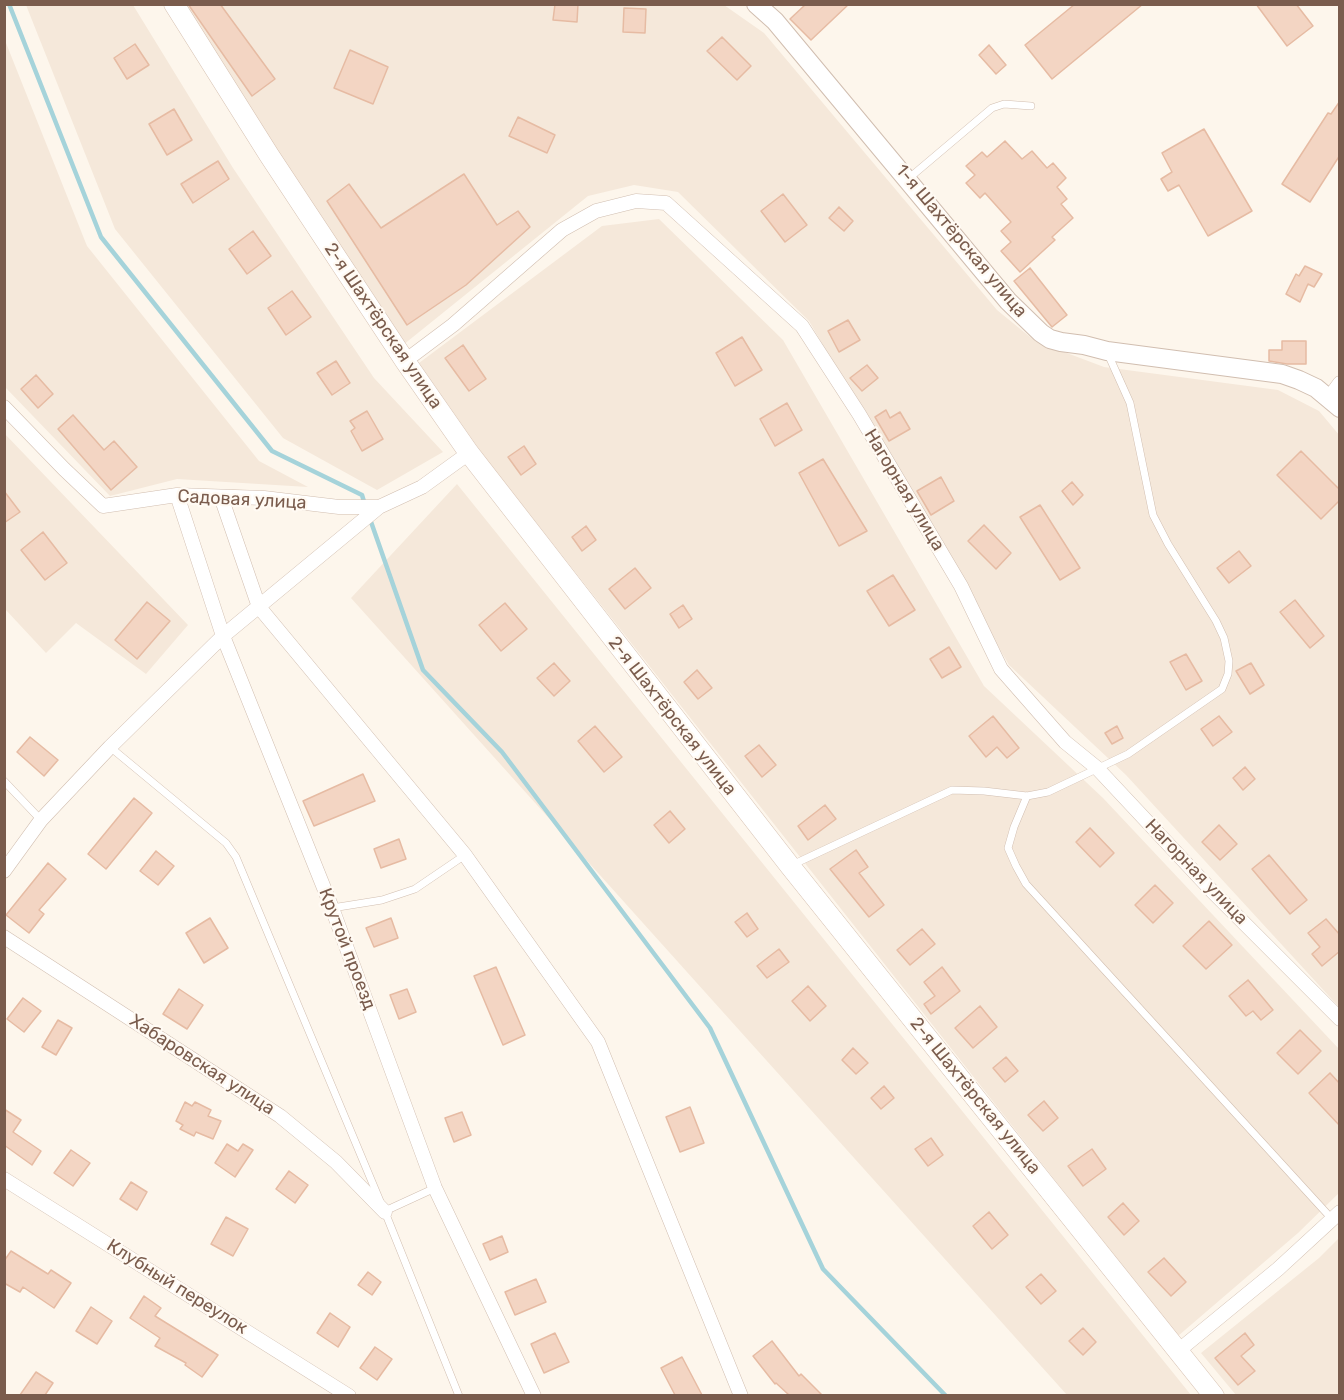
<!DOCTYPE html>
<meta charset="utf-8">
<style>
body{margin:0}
#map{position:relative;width:1344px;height:1400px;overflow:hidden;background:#fdf6ec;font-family:Rubik,sans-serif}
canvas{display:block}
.frame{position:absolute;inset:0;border:6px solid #7a5c4d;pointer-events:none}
</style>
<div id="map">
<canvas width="1344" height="1400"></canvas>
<div class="frame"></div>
</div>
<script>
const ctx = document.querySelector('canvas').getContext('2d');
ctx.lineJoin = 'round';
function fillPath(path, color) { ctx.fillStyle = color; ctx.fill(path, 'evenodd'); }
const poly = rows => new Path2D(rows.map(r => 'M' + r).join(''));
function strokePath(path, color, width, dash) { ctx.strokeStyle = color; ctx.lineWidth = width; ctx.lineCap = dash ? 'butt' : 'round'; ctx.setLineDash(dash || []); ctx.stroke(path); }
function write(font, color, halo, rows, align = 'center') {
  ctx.font = font + ' Rubik,sans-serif'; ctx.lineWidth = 4.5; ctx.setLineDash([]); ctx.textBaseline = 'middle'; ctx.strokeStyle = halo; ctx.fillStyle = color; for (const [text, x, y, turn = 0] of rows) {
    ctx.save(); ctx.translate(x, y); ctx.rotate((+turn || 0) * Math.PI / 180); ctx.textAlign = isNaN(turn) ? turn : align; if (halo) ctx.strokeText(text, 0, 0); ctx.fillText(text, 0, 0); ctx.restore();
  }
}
fillPath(poly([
 [26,5,133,5,233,168,374,378,443,452,377,490,283,438,115,229],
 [180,5,724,5,764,33,997,310,1035,341,1104,367,1278,390,1319,411,1340,436,1339,1007,1126,775,1009,665,809,321,678,192,634,185,588,196,403,345],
 [4,38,87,246,259,461,308,487,177,479,110,496,5,387],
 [659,219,783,340,984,686,1103,798,1339,1049,1339,1193,1298,1233,1178,1336,486,459,419,363,602,226],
 [4,433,188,625,146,674,76,623,46,653,5,609],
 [457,484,1191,1395,1067,1395,351,598],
 [1339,1238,1339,1395,1236,1395,1201,1353,1319,1258]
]), '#f5e8da');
strokePath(poly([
 [9,4,101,237,272,451,362,495,365,505],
 [370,519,423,670,502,752,710,1028,823,1269,946,1396]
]), '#a5d3da', 4.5);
const building = poly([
 [188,4,220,4,275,79,252,96,188,4],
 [555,4,578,4,577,22,553,20,555,4],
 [806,4,849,4,811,40,790,19,806,4],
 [1075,4,1143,4,1052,79,1025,45,1075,4],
 [1256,4,1296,4,1313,26,1287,46,1256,4],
 [624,8,646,9,645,33,623,32,624,8],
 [722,37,751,66,737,80,707,51,722,37],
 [135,44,149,65,127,79,114,58,135,44],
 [989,45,1006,65,996,74,979,55,989,45],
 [350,50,388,67,373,104,334,88,350,50],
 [1340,101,1340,155,1310,202,1282,184,1328,113,1331,114,1340,101],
 [174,109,192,140,167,155,149,124,174,109],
 [518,117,555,135,547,153,509,136,518,117],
 [1204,129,1252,211,1208,236,1179,185,1168,191,1161,179,1172,172,1162,153,1204,129],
 [1005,141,1022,159,1032,151,1047,168,1053,163,1066,178,1057,187,1067,199,1061,204,1073,218,1052,237,1055,240,1020,272,1001,251,1011,242,1001,231,1011,222,985,193,980,198,966,183,975,175,966,166,982,152,987,157,1005,141],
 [218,161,229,179,193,203,181,184,218,161],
 [464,174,497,225,518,211,530,227,466,285,407,325,327,201,349,184,381,228,464,174],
 [783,194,807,225,785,242,761,211,783,194],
 [839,207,853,221,844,231,829,218,839,207],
 [253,231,271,256,247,274,229,249,253,231],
 [1305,266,1322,274,1314,287,1308,284,1300,302,1286,294,1296,274,1299,276,1305,266],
 [1030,268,1067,315,1052,327,1014,281,1030,268],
 [292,291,311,317,286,335,268,308,292,291],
 [848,320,860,340,839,352,828,331,848,320],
 [742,337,762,370,735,386,716,353,742,337],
 [1282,341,1306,341,1306,364,1287,364,1269,361,1269,350,1282,350,1282,341],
 [463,345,486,379,469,391,445,358,463,345],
 [336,361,350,383,332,395,317,373,336,361],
 [867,365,878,378,862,391,850,378,867,365],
 [36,375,53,394,38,408,21,389,36,375],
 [787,403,802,430,775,446,760,419,787,403],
 [886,410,890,418,900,412,910,429,889,441,875,417,886,410],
 [367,411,383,439,362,451,351,431,355,428,350,421,367,411],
 [73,415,104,450,114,441,137,467,111,490,58,429,73,415],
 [524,446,536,464,521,475,508,457,524,446],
 [1301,451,1340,490,1340,500,1321,519,1277,475,1301,451],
 [823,459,867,531,839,546,799,473,823,459],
 [941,477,954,501,931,515,917,491,941,477],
 [1072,482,1083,495,1073,505,1062,491,1072,482],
 [4,491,20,512,4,523,4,491],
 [1040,505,1080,568,1060,580,1020,517,1040,505],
 [984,525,1011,553,996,569,968,541,984,525],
 [586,526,596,540,582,551,572,537,586,526],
 [43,532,67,563,45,580,21,550,43,532],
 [1239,551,1251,566,1229,583,1217,568,1239,551],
 [635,568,651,588,625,609,609,589,635,568],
 [893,575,915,610,889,626,867,591,893,575],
 [1295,600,1324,636,1310,648,1280,612,1295,600],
 [147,602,170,621,137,659,115,640,147,602],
 [505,603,527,629,501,651,479,625,505,603],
 [683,605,692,619,679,628,670,614,683,605],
 [949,647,961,667,942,678,930,659,949,647],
 [1186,654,1202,681,1186,690,1170,662,1186,654],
 [554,663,570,681,554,696,537,678,554,663],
 [1251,663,1264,685,1250,694,1236,671,1251,663],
 [697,670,712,688,698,699,684,682,697,670],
 [993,716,1019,748,1007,758,997,747,986,757,969,736,993,716],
 [1219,716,1232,732,1213,746,1201,729,1219,716],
 [595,726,622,757,604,772,578,741,595,726],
 [1117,726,1123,738,1112,744,1105,733,1117,726],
 [30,737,58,760,44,776,17,752,30,737],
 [759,745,776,765,762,777,745,756,759,745],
 [1245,767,1255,779,1243,790,1233,778,1245,767],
 [363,774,375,801,314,826,303,801,363,774],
 [134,798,152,813,106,869,88,854,134,798],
 [825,805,836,819,808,840,798,826,825,805],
 [670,811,685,829,669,843,654,825,670,811],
 [1219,825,1237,844,1220,860,1202,842,1219,825],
 [1090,828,1114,853,1100,867,1076,842,1090,828],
 [399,839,406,859,381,868,374,849,399,839],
 [856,850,868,867,859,873,884,905,869,917,830,869,856,850],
 [156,851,174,866,158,885,140,871,156,851],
 [1269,855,1307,900,1290,914,1252,869,1269,855],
 [48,863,66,879,39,910,44,914,29,933,6,915,48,863],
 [1155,885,1173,903,1153,923,1135,905,1155,885],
 [747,913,758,929,747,937,735,922,747,913],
 [210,918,228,948,204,963,186,933,210,918],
 [391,918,398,938,374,947,366,928,391,918],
 [1326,919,1340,935,1340,951,1322,966,1312,954,1320,947,1308,933,1326,919],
 [1209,921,1232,945,1206,969,1183,946,1209,921],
 [922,929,935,944,910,965,897,950,922,929],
 [779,949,789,962,767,978,757,966,779,949],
 [496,967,525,1035,503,1045,474,976,496,967],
 [942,967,960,991,931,1014,924,1004,935,996,924,982,942,967],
 [1248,980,1273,1010,1261,1020,1253,1011,1246,1016,1229,996,1248,980],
 [808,986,826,1006,810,1021,792,1001,808,986],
 [179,989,203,1005,187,1029,163,1014,179,989],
 [407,989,416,1012,399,1019,390,995,407,989],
 [23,998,41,1011,24,1032,7,1019,23,998],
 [980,1006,997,1027,973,1048,955,1028,980,1006],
 [58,1020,72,1028,56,1055,42,1047,58,1020],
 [1300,1030,1321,1051,1298,1074,1277,1053,1300,1030],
 [853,1048,868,1063,856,1074,842,1060,853,1048],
 [1006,1057,1018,1071,1005,1082,993,1068,1006,1057],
 [1330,1073,1340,1084,1340,1126,1309,1093,1330,1073],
 [884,1086,894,1098,881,1109,871,1098,884,1086],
 [1044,1101,1058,1118,1043,1131,1028,1115,1044,1101],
 [185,1102,192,1106,195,1102,211,1110,208,1116,221,1121,213,1139,196,1132,194,1136,180,1129,183,1125,176,1121,185,1102],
 [690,1107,704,1143,680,1152,666,1117,690,1107],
 [4,1109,21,1120,13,1132,41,1151,32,1165,4,1145,4,1109],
 [462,1112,471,1135,454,1142,445,1118,462,1112],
 [931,1138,943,1155,928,1166,915,1149,931,1138],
 [227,1144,238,1151,243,1144,253,1150,235,1177,215,1163,227,1144],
 [1092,1149,1106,1169,1083,1186,1068,1166,1092,1149],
 [71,1150,90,1163,73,1186,54,1173,71,1150],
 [289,1171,308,1185,295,1203,276,1189,289,1171],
 [131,1182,147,1192,137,1210,120,1199,131,1182],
 [1123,1203,1139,1221,1124,1235,1108,1217,1123,1203],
 [989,1212,1008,1235,992,1249,973,1226,989,1212],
 [226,1217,248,1229,233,1256,211,1244,226,1217],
 [502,1236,508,1252,490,1260,483,1244,502,1236],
 [11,1251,48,1274,51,1270,71,1283,54,1308,23,1287,20,1292,4,1283,4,1261,11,1251],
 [1164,1258,1186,1282,1171,1296,1148,1272,1164,1258],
 [368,1272,381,1282,372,1295,358,1285,368,1272],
 [1041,1274,1056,1291,1041,1304,1026,1287,1041,1274],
 [536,1279,546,1302,515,1315,505,1292,536,1279],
 [144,1296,161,1308,155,1316,218,1355,202,1377,185,1365,186,1363,155,1346,160,1338,130,1318,144,1296],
 [91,1307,112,1321,97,1344,76,1331,91,1307],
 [330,1313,350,1327,338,1347,317,1333,330,1313],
 [1083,1328,1096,1342,1083,1355,1069,1341,1083,1328],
 [555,1333,569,1362,544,1373,531,1344,555,1333],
 [1245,1333,1254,1345,1241,1356,1255,1371,1238,1385,1215,1358,1245,1333],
 [772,1341,799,1376,801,1374,822,1395,789,1395,776,1383,775,1384,753,1356,772,1341],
 [375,1347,392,1359,377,1380,360,1368,375,1347],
 [682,1357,702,1395,675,1395,661,1368,682,1357],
 [36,1372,53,1383,45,1395,20,1395,36,1372]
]);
fillPath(building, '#f3d5c3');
strokePath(building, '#e6bba3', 1.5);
const service = poly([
 [908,179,992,108,1004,104,1031,106],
 [110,747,226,843,236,857,380,1201],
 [4,781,41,820],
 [1027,796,1014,827,1008,848,1016,866,1026,884,1332,1219],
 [792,865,952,790,984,791,1027,796,1048,792,1128,754,1222,689,1228,674,1229,661,1224,638,1216,621,1168,544,1153,515,1130,403,1108,354],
 [332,908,382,900,415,889,465,855],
 [385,1211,435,1188],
 [385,1212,459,1396]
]);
const minor = poly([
 [405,361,453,325,562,230,596,211,636,201,666,203,802,326,859,414,961,586,1001,669,1065,742,1097,768,1212,891,1340,1019],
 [1329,398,1340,383],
 [4,407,64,469,103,506,177,495,264,498,339,507,379,507,422,487,469,453],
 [177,495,223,636,332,908,435,1188,534,1396],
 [221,497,259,607,465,855,598,1042,741,1396],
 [4,871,41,820,110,747,223,636,379,507],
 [4,937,280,1116,336,1162,385,1212],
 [4,1179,349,1396],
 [1178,1351,1278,1269,1340,1212]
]);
const tertiary = poly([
 [756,4,775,21,1008,301,1041,333,1050,339,1061,342,1084,345,1107,351,1282,374,1299,380,1316,388,1340,408]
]);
const secondary = poly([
 [174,4,269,155,405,361,469,453,790,866,1214,1396]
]);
strokePath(service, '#d1beb0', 8);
strokePath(minor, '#d1beb0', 15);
strokePath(tertiary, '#d1beb0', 20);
strokePath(secondary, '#d6c0b0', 21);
strokePath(service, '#fff', 7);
strokePath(minor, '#fff', 14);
strokePath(tertiary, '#fff', 18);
strokePath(secondary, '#fff', 20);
write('18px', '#7a5c4d', '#fffaf3', [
 ["1-я Шахтёрская улица",961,241,50],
 ["2-я Шахтёрская улица",383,326,56],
 ["Нагорная улица",904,490,59],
 ["Садовая улица",242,500,3],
 ["2-я Шахтёрская улица",672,716,52],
 ["Нагорная улица",1196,872,46],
 ["Крутой проезд",347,949,69],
 ["Хабаровская улица",202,1065,33],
 ["2-я Шахтёрская улица",975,1096,51],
 ["Клубный переулок",177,1287,32]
]);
</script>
